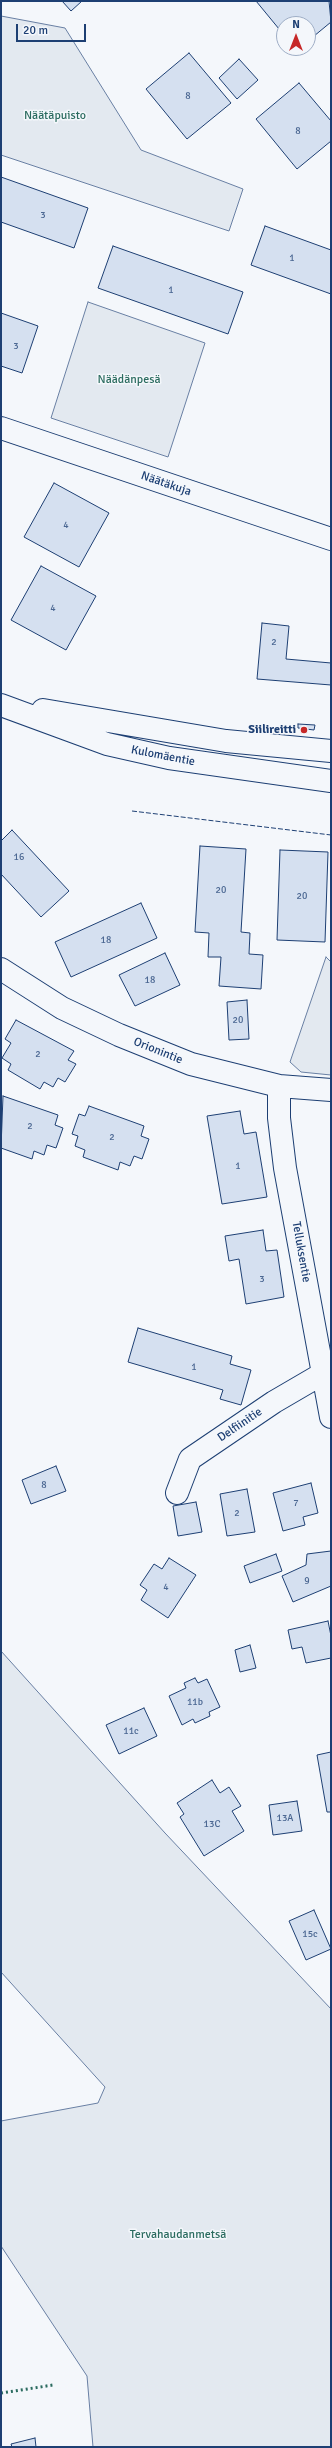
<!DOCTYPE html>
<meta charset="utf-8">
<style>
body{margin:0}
#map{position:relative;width:332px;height:2448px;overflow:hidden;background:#f4f7fb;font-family:Signika,sans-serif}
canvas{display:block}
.frame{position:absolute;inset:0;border:2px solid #1d3f73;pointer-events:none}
.north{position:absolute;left:276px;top:16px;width:40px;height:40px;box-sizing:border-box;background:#f4f7fb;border:1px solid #9eadc5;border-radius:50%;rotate:0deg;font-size:11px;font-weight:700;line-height:16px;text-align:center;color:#1d3f73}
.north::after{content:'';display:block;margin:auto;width:14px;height:18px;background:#c62828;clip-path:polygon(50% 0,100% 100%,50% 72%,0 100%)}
.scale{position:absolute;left:16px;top:24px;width:70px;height:18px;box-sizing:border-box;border:2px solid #1d3f73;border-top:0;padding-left:5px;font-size:12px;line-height:14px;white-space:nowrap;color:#1d3f73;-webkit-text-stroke:3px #f4f7fb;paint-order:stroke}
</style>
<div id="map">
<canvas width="332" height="2448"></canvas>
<div class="frame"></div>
<div class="north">N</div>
<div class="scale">20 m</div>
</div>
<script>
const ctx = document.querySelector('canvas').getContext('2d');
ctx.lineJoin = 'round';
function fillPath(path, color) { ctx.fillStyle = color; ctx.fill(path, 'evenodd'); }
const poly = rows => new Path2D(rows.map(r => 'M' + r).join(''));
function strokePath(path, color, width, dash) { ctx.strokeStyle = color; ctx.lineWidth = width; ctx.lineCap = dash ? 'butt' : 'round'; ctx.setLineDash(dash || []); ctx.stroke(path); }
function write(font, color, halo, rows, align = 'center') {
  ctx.font = font + ' Signika,sans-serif'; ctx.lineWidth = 3; ctx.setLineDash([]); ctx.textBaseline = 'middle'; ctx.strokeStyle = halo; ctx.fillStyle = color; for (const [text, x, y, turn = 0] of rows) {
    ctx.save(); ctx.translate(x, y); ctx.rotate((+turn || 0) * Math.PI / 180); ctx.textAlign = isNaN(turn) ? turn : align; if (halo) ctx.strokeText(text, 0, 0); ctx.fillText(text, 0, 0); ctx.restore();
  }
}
const green = poly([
 [1,16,65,28,141,150,243,189,229,231,1,155,1,16],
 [88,302,205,343,168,457,51,418,88,302],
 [326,957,331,962,331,1075,301,1072,290,1062,326,957],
 [1,1651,165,1833,331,2009,331,2447,93,2447,87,2376,1,2246,1,2121,98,2103,105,2087,1,1972,1,1651]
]);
fillPath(green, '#e3e9f0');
strokePath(green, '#687fa3', 1);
const building = poly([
 [62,1,82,1,71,11,62,1],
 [256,1,329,1,331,22,308,41,308,24,284,24,284,35,256,1],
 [189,53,231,103,187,139,146,89,189,53],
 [239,59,258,80,237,99,219,78,239,59],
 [299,83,331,121,331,141,297,169,256,119,299,83],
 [1,177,88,208,74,248,1,222,1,177],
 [265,226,331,250,331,294,251,265,265,226],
 [113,246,243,292,228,334,98,288,113,246],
 [1,313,38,326,22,373,1,366,1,313],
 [54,483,109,513,79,567,24,537,54,483],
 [41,566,96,596,66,650,11,620,41,566],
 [262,623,289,626,286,659,331,663,331,685,257,679,262,623],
 [298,724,315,725,314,730,298,728,298,724],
 [12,830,69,891,41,917,1,874,1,841,12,830],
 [200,846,246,849,241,932,250,933,249,954,263,955,261,989,219,986,221,957,208,957,209,933,195,932,200,846],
 [280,850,328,852,325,942,277,940,280,850],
 [141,903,157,938,71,977,55,942,141,903],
 [165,953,180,985,135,1006,119,975,165,953],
 [247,1000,249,1039,229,1040,227,1002,247,1000],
 [16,1020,74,1051,68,1060,76,1064,65,1082,58,1078,53,1087,44,1082,40,1089,8,1070,11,1064,2,1058,11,1043,5,1039,16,1020],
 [3,1096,58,1115,55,1125,63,1128,56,1148,47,1145,44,1155,34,1151,32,1159,1,1148,3,1096],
 [89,1106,144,1126,141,1136,149,1139,142,1159,134,1156,130,1166,120,1162,118,1170,83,1157,85,1150,75,1146,78,1136,72,1134,79,1114,85,1116,89,1106],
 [240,1111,244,1134,256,1132,267,1197,222,1204,207,1116,240,1111],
 [263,1230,266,1251,277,1250,284,1297,246,1304,239,1259,229,1261,225,1236,263,1230],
 [138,1328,232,1356,230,1364,251,1370,241,1405,220,1399,223,1390,128,1362,138,1328],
 [56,1466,66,1491,31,1504,22,1480,56,1466],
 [311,1483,318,1513,303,1517,305,1525,283,1531,273,1493,311,1483],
 [247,1489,255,1532,227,1536,220,1494,247,1489],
 [196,1502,202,1532,178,1536,173,1506,196,1502],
 [331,1551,331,1586,293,1602,282,1576,306,1565,307,1554,331,1551],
 [276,1554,282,1571,250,1583,244,1566,276,1554],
 [169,1558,196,1575,168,1618,141,1600,147,1590,140,1585,154,1564,162,1569,169,1558],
 [328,1621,331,1636,331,1658,306,1663,302,1647,292,1649,288,1630,328,1621],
 [250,1645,256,1668,240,1672,235,1650,250,1645],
 [195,1678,198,1683,207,1679,220,1707,209,1712,210,1716,195,1723,193,1719,182,1725,169,1696,186,1688,184,1683,195,1678],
 [144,1708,157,1736,119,1754,106,1725,144,1708],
 [331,1752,331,1812,327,1812,317,1755,331,1752],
 [212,1780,220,1793,229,1787,241,1806,232,1811,244,1831,204,1856,180,1817,184,1814,177,1803,212,1780],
 [297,1801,302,1831,273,1835,269,1805,297,1801],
 [314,1910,331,1949,306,1960,289,1921,314,1910],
 [35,2438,36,2447,12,2447,11,2444,35,2438]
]);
fillPath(building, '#d5e0f0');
strokePath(building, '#1d3f73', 1);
const minor = poly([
 [1,428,331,539],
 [1,969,62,1008,119,1035,191,1064,279,1086,331,1090],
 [279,1086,279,1118,285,1168,331,1417],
 [177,1493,190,1459,274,1402,322,1374]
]);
const major = poly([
 [1,705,107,744,169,758,331,781],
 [43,710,226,741,331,751]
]);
strokePath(minor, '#1d3f73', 24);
strokePath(major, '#1d3f73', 24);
strokePath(minor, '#f4f7fb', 22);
strokePath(major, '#f4f7fb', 22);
strokePath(poly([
 [1,2393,53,2385]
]), '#2c6c60', 3, [2, 3]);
strokePath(poly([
 [132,811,331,835],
 [331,2276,331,2279]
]), '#1d3f73', 1, [5, 2]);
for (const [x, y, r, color] of [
 [304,730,4,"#c62828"]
]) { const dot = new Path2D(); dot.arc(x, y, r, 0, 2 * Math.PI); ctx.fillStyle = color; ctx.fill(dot); strokePath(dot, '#f4f7fb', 1.5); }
write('10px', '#4b6792', null, [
 ["8",188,96],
 ["8",298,131],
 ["3",43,215],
 ["1",292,258],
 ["1",171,290],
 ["3",16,346],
 ["4",66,525],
 ["4",53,608],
 ["2",274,642],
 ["16",19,857],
 ["20",221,890],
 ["20",302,896],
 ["18",106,940],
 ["18",150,980],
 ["20",238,1020],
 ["2",38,1054],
 ["2",30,1126],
 ["2",112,1137],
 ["1",238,1166],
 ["3",262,1279],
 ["1",194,1367],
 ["8",44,1485],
 ["7",296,1503],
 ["2",237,1513],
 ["9",307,1581],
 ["4",166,1587],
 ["11b",195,1702],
 ["11c",131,1731],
 ["13A",285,1818],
 ["13C",212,1824],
 ["15c",310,1934]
]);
write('12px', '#2c6c60', '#f4f7fb', [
 ["Näätäpuisto",55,116],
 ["Näädänpesä",129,380],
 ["Tervahaudanmetsä",178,2235]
]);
write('12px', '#1d3f73', '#f4f7fb', [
 ["Näätäkuja",166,484,19],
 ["Kulomäentie",163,756,11],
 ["Orionintie",158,1051,22],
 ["Telluksentie",301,1252,80],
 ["Delfiinitie",240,1425,-34]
]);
write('bold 12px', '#1d3f73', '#f4f7fb', [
 ["Siilireitti",296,730]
], 'right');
</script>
